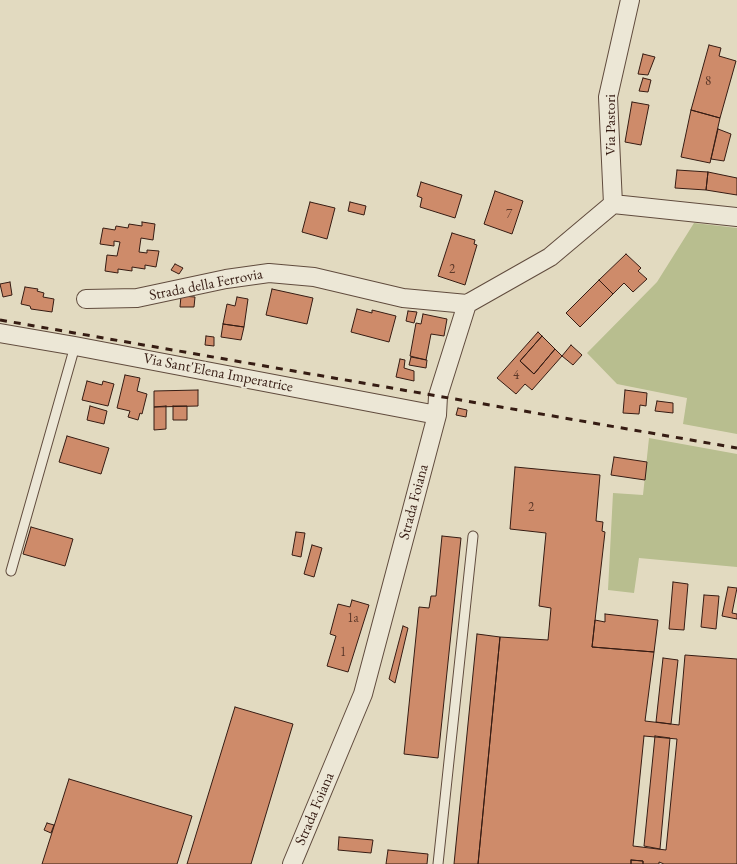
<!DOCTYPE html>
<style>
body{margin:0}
canvas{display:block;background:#e2dac0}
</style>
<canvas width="737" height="864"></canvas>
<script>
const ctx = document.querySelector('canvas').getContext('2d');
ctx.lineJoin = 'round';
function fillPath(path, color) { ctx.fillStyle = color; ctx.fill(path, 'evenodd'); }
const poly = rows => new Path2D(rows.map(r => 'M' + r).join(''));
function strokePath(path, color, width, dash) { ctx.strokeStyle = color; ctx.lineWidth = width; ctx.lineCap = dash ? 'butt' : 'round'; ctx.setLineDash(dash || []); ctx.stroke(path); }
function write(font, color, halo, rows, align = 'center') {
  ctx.font = font + ' "EB Garamond",serif'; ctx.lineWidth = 4; ctx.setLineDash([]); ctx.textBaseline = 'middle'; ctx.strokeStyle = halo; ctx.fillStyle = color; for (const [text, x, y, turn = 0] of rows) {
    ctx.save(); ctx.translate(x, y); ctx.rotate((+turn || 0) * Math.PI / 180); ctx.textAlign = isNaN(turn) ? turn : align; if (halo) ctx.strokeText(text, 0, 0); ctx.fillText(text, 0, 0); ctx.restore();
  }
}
fillPath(poly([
 [694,223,737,228,737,434,683,424,687,398,617,384,587,353,657,282],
 [649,438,737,454,737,567,639,558,634,593,608,590,613,493,643,495]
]), '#b8be8f');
const building = poly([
 [709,45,721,48,719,56,736,61,720,118,691,110,709,45],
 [643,54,655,57,648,75,638,74,643,54],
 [643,78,651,80,648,92,639,91,643,78],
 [632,102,649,105,641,145,625,142,632,102],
 [691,110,720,118,710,163,681,157,691,110],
 [718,129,731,134,724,161,711,159,718,129],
 [677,170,708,172,706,190,675,188,677,170],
 [708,172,737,178,737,195,706,190,708,172],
 [421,182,462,195,455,218,420,207,422,198,417,196,421,182],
 [495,191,523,201,512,234,484,224,495,191],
 [310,202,335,208,327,239,302,232,310,202],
 [350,202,366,206,364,215,348,211,350,202],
 [142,222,155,224,153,240,141,238,139,252,147,253,147,250,159,251,156,267,145,265,145,269,132,267,132,271,118,269,118,273,105,271,107,255,117,256,120,242,114,241,114,246,100,244,103,228,115,230,116,226,128,228,129,224,142,226,142,222],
 [452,233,475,240,474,244,477,245,465,285,438,276,452,233],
 [626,254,641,268,638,271,647,279,633,292,624,283,613,294,599,280,626,254],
 [175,264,183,268,179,274,171,270,175,264],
 [599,280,613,294,580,327,566,313,599,280],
 [10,282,12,295,3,297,0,284,10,282],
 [25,287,38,289,37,291,44,293,43,297,54,299,52,312,31,309,30,306,21,304,25,287],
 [272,289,313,298,307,324,266,315,272,289],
 [181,296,195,297,194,307,180,307,181,296],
 [237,297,248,299,244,327,223,324,227,304,235,306,237,297],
 [357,309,372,313,372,310,396,316,389,342,351,332,357,309],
 [408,311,417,312,414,323,406,321,408,311],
 [423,314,447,319,444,336,431,334,426,360,410,356,416,323,421,324,423,314],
 [223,324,244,327,241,340,221,337,223,324],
 [538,332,542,336,520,361,534,374,555,349,562,356,532,390,525,384,516,394,497,378,538,332],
 [206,336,214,337,214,346,205,345,206,336],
 [542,336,555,349,534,374,520,361,542,336],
 [571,345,582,355,573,365,562,356,571,345],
 [411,357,427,360,426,368,409,365,411,357],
 [400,359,405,360,404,368,414,371,414,381,396,377,400,359],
 [125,375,140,378,137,391,147,394,142,414,140,413,138,420,128,417,130,411,117,408,125,375],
 [87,381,102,385,103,381,114,384,108,406,82,400,87,381],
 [198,390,198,406,154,407,154,391,198,390],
 [625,390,647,393,646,406,640,405,639,414,623,413,625,390],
 [657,401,673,403,673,413,655,411,657,401],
 [90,406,107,411,104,424,87,420,90,406],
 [166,406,166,429,154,430,154,407,166,406],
 [173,406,187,406,187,420,173,420,173,406],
 [458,408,467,410,466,417,456,415,458,408],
 [67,436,109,448,101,474,59,462,67,436],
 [614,457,647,462,645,480,611,475,614,457],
 [515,467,600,475,596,521,603,522,602,531,605,532,592,647,654,652,645,721,679,725,685,655,737,659,737,864,664,864,659,862,659,864,643,864,643,861,631,860,631,864,478,864,500,637,548,640,551,608,539,606,546,533,510,529,515,467],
 [644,736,677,739,666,850,633,846,644,736],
 [31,527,73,539,65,566,23,554,31,527],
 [296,532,305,533,301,557,292,555,296,532],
 [442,536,461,538,438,758,404,754,419,607,429,608,431,596,436,596,442,536],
 [312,545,322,548,314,577,304,574,312,545],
 [673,582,688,584,684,630,669,629,673,582],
 [728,587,737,588,732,613,737,614,737,619,722,616,728,587],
 [704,595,719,596,716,629,701,627,704,595],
 [352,600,369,605,348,672,327,666,336,636,330,634,338,604,350,607,352,600],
 [605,614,658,620,654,652,592,647,595,620,605,622,605,614],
 [403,626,408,628,395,683,389,679,403,626],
 [477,634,500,637,478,864,454,864,477,634],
 [663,658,678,660,671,724,656,722,663,658],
 [235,707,293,724,251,864,187,864,235,707],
 [655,736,670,738,660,849,644,846,655,736],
 [69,779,192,816,177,864,42,864,69,779],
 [47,823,54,825,51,833,44,830,47,823],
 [339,837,373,840,371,853,338,850,339,837],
 [388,850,428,854,427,864,386,864,388,850],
 [631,860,643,861,643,864,631,864,631,860]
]);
fillPath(building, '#ce8b6a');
strokePath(building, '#361c13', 1);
const lane = poly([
 [11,571,75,346],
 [438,864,473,536]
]);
const street = poly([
 [613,204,608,97,630,0],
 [613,204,737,217],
 [86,299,137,298,226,279,269,273,314,277,403,298,467,304],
 [0,333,75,346,437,415],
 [292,864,363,694,437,415,438,396,467,304,550,257,613,204]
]);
strokePath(lane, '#614c3e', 11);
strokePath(street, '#614c3e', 20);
strokePath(lane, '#ece7d6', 9);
strokePath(street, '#ece7d6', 18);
strokePath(poly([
 [0,320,737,448]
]), '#361c13', 3, [7, 7]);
write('13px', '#5c3829', null, [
 ["8",708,81],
 ["7",509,214],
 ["2",452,269],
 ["4",516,375],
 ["2",531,507],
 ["1a",353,618],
 ["1",343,652]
]);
write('15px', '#361c13', '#ece7d6', [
 ["Via Pastori",611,125,-90],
 ["Strada della Ferrovia",206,285,-11],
 ["Via Sant'Elena Imperatrice",218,373,11],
 ["Strada Foiana",414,502,-75],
 ["Strada Foiana",315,809,-67]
]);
</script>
